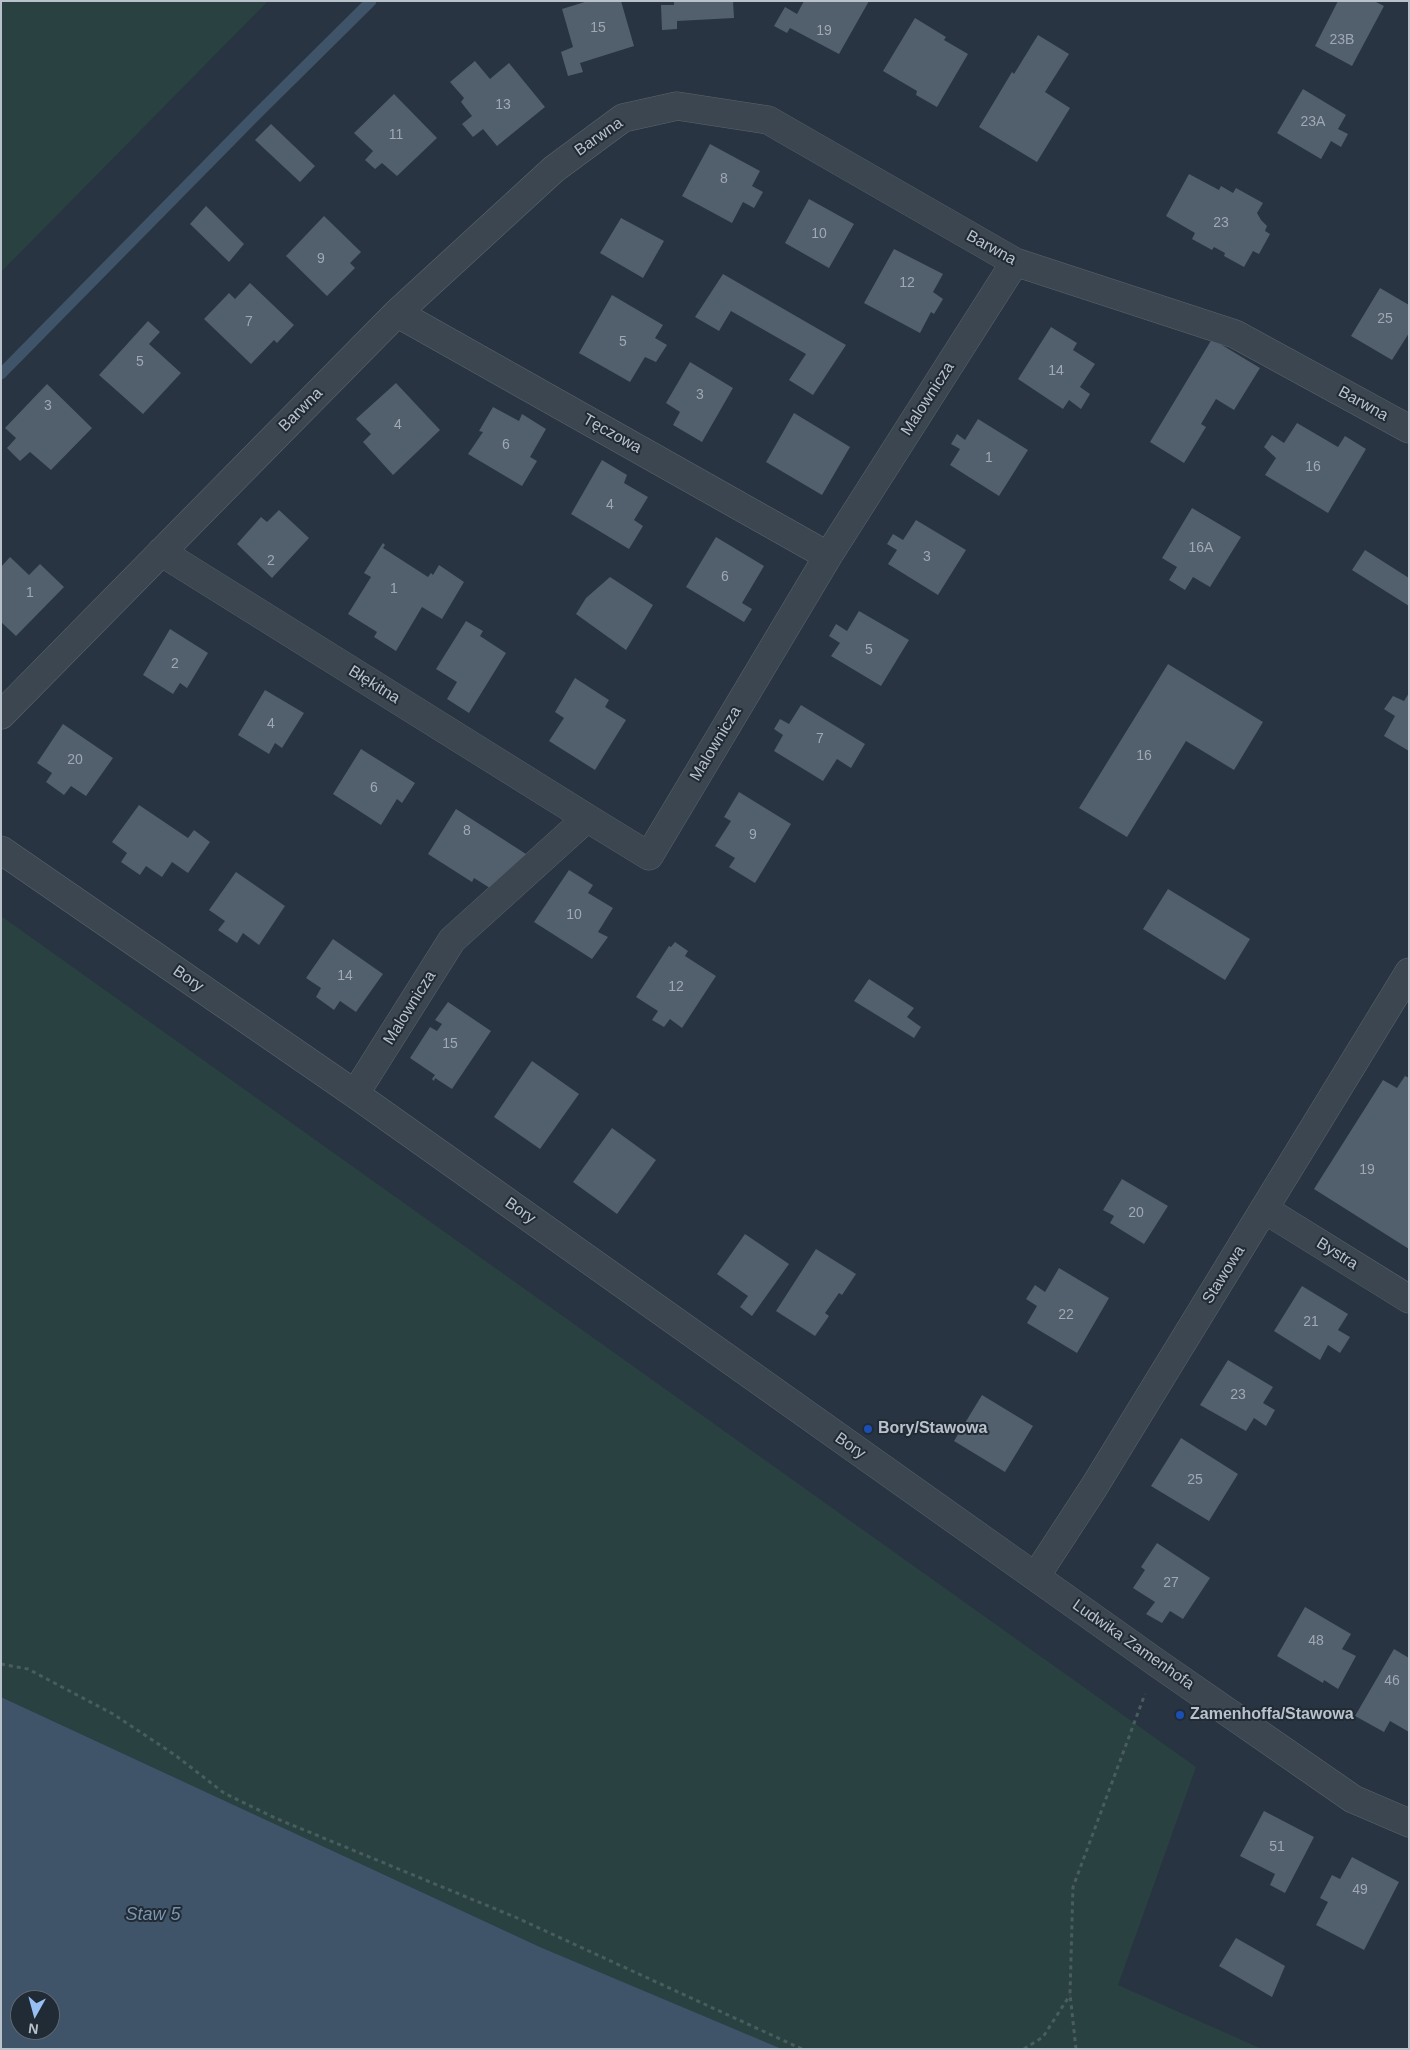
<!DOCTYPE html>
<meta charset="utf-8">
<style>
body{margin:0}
#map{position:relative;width:1410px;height:2050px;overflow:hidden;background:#283441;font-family:Arial,sans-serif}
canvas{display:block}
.frame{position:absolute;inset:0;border:2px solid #b9c1cb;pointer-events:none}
.north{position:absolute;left:10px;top:1990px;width:50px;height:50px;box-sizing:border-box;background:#212b36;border:1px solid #5e6772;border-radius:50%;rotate:187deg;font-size:14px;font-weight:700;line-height:20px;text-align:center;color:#b9c1cb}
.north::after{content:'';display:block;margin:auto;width:18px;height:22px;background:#97bff3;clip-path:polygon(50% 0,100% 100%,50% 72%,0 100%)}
</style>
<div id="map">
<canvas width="1410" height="2050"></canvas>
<div class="frame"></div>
<div class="north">N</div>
</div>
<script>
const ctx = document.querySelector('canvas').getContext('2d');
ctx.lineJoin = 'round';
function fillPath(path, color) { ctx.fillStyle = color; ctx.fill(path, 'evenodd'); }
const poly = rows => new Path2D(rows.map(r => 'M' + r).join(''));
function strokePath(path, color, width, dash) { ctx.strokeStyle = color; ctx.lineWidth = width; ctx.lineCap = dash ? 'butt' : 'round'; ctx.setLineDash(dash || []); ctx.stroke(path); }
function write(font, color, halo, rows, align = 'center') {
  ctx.font = font + ' Arial,sans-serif'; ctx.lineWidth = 4; ctx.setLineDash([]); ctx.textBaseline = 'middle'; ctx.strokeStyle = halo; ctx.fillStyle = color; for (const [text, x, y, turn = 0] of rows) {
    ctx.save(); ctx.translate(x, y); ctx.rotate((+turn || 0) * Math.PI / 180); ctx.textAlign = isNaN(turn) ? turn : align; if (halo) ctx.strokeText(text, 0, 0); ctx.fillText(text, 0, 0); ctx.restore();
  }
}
fillPath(poly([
 [1,1,268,1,1,272],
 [1,916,1196,1767,1118,1985,1262,2049,782,2049,540,1947,1,1697]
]), '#2a4142');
fillPath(poly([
 [1,1697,540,1947,782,2049,1,2049],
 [20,2000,50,2000,50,2030,20,2030]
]), '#3f5369');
strokePath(poly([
 [1,374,257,114,371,1]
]), '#3f5369', 11);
fillPath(poly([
 [588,1,621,1,634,46,580,63,583,72,568,76,561,52,573,47,562,9],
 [674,1,733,1,734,18,677,21,677,29,662,30,661,5,674,5],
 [804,1,869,1,839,54,790,28,787,33,774,26,785,7,797,14],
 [1338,1,1374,1,1384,6,1352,66,1315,46],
 [915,18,946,37,944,40,968,54,937,107,916,95,917,91,883,71],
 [1038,35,1069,54,1045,92,1070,108,1037,162,979,127,1012,72,1014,74],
 [475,61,490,79,509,63,545,107,497,146,483,129,473,137,462,124,472,116,461,102,464,98,450,82],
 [1303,89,1346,115,1338,129,1348,134,1341,147,1331,141,1321,159,1277,133],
 [394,94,437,138,397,176,382,163,375,169,365,160,373,151,354,133],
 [271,124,315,166,300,182,255,140],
 [710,144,760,171,752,186,763,192,754,208,743,202,732,223,682,196],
 [1189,174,1219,190,1221,186,1233,193,1236,188,1263,203,1257,213,1261,220,1267,226,1265,231,1270,234,1259,254,1253,251,1244,267,1224,256,1225,253,1214,247,1212,250,1192,239,1195,233,1166,216],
 [809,199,854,224,829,268,785,243],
 [206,206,244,244,229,262,190,224],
 [324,216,361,252,350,263,355,268,327,296,286,256],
 [621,218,664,241,643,278,600,253],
 [894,249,943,274,933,292,943,299,934,314,931,312,920,333,864,303],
 [723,274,846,345,813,395,789,380,806,354,731,311,719,331,695,317],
 [250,283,294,325,277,343,274,340,251,364,204,319,229,293,235,299],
 [1380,288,1409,305,1409,333,1392,360,1351,336],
 [612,295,663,325,655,338,667,345,656,362,645,357,630,382,579,353],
 [148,321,160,332,149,344,181,373,143,414,99,375],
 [1051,327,1077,343,1073,350,1095,364,1080,387,1090,394,1081,409,1069,400,1063,409,1018,379],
 [1212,339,1260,368,1234,410,1216,399,1201,424,1206,427,1184,463,1150,442],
 [690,362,733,388,702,442,673,425,680,412,666,403],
 [396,383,440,430,393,475,363,442,371,434,356,419],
 [47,384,92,428,51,470,30,452,20,461,7,448,16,438,5,428],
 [493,407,519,421,522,414,546,429,530,457,537,461,522,486,468,454,483,432,479,431],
 [794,413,850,447,822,495,766,462],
 [978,419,1028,450,999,496,950,465,960,449,951,444,957,434,965,440],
 [1297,423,1338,447,1345,436,1366,449,1328,513,1265,475,1276,458,1264,447,1272,435,1284,443],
 [602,460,627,475,624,483,648,497,634,520,643,526,629,549,571,514],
 [1192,508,1241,537,1210,587,1193,577,1185,590,1169,580,1177,567,1162,558],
 [279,510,309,538,272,578,237,544,261,517,267,522],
 [916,520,966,550,938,595,888,564,897,550,887,544,893,534,903,540],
 [716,537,764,566,742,603,752,609,744,622,686,587],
 [383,543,385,545,383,548,428,577,431,573,433,575,439,565,464,582,442,619,422,607,396,651,374,637,377,632,348,614,371,577,364,573],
 [1365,550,1409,578,1409,606,1352,570],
 [10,557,29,575,40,564,64,587,16,636,1,622,1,567],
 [610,577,653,605,626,650,576,614,586,598],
 [859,611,909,640,881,686,831,656,840,643,829,636,836,624,847,631],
 [466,621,483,631,480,636,506,653,469,713,447,699,457,682,436,669],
 [170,629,208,653,187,688,180,683,173,694,143,675],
 [1168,664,1263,722,1234,770,1186,741,1127,837,1079,808],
 [575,678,609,700,605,707,626,720,595,770,549,741,564,718,555,712],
 [265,690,304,713,282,748,275,743,269,754,238,735],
 [1409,693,1409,751,1384,736,1395,716,1384,709,1393,696,1404,701],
 [801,705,865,744,851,768,837,759,823,781,774,751,783,735,774,729,780,719,789,724],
 [63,724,113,758,86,796,71,786,64,795,46,782,52,773,37,763],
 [361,749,415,783,402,803,397,799,381,825,333,794],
 [739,792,791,824,755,883,729,867,735,858,715,846,731,821,724,817],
 [139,805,188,838,194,830,210,842,188,873,172,862,162,877,146,866,140,875,121,862,127,853,112,842],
 [456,809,526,854,507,880,493,890,474,878,472,882,428,854],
 [569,870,593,885,588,893,613,908,598,932,608,937,592,959,534,922],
 [236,872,285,906,259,945,243,933,237,943,218,930,225,921,209,910],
 [1168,889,1250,939,1225,980,1143,929],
 [333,939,383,974,356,1012,340,1001,334,1010,316,997,321,988,306,978],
 [675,942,688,951,685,956,716,976,682,1028,670,1019,664,1027,652,1020,658,1011,636,997,669,946,671,947],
 [869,979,914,1008,907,1017,921,1027,914,1038,854,1001],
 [448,1002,491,1031,452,1089,435,1078,434,1081,432,1079,435,1075,410,1058,430,1027,437,1031,442,1024,435,1020],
 [532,1061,579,1094,540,1149,494,1117],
 [1405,1076,1409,1078,1409,1249,1314,1189,1383,1080,1397,1088],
 [612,1128,656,1160,617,1214,573,1182],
 [1122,1179,1168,1206,1144,1244,1110,1223,1114,1216,1103,1210],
 [745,1234,789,1264,752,1316,740,1307,748,1296,717,1274],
 [816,1249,856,1274,842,1295,839,1293,825,1313,829,1316,815,1336,776,1311],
 [1059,1268,1109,1298,1077,1353,1027,1323,1037,1306,1026,1299,1035,1285,1045,1292],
 [1302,1286,1348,1314,1338,1330,1350,1337,1340,1353,1328,1345,1320,1360,1274,1331],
 [1228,1360,1273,1387,1263,1403,1275,1410,1266,1426,1254,1418,1246,1431,1200,1405],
 [982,1395,1033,1426,1005,1472,954,1441],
 [1181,1438,1238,1474,1209,1521,1151,1486],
 [1157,1543,1210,1578,1183,1619,1170,1611,1162,1623,1146,1614,1155,1602,1133,1588,1145,1570,1141,1567],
 [1305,1607,1351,1634,1342,1649,1356,1656,1338,1689,1324,1680,1323,1683,1277,1656],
 [1394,1649,1409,1658,1409,1732,1390,1721,1384,1732,1355,1716],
 [1264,1811,1314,1837,1285,1893,1270,1885,1275,1874,1240,1856],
 [1352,1857,1399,1882,1364,1950,1316,1925,1328,1902,1320,1898,1332,1875,1340,1879],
 [1236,1938,1285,1966,1272,1997,1219,1966]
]), '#525f6c');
const minor = poly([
 [397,313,828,556],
 [161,552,587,818],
 [1,715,397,313,554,169,623,118,677,106,768,120,1015,262,1235,334,1409,429],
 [1,850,355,1094,1157,1663,1353,1799,1409,1823],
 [355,1094,452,940,587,818,649,856,828,556,1015,262],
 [1264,1209,1409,1299],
 [1036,1576,1094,1487,1409,972]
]);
strokePath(minor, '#5a646e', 29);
strokePath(poly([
 [1,1664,28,1669,113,1714,175,1755,224,1793,275,1818,515,1917,802,2049],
 [1024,2049,1043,2037,1070,1995],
 [1076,2049,1070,1994,1073,1887,1145,1694]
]), '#495d5f', 3, [4, 4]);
strokePath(minor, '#3c4651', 28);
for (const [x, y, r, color] of [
 [868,1429,5,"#1a4fb4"],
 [1180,1715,5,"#1a4fb4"]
]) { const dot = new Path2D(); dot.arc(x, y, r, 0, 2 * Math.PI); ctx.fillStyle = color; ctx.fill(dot); strokePath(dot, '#212b36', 2); }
write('14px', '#9fa8b3', null, [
 ["15",598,28],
 ["19",824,31],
 ["23B",1342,40],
 ["13",503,105],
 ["23A",1313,122],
 ["11",396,135],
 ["8",724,179],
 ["23",1221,223],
 ["10",819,234],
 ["9",321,259],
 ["12",907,283],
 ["25",1385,319],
 ["7",249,322],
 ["5",623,342],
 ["5",140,362],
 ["14",1056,371],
 ["3",700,395],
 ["3",48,406],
 ["4",398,425],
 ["6",506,445],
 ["1",989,458],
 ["16",1313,467],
 ["4",610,505],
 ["16A",1201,548],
 ["3",927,557],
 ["2",271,561],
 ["6",725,577],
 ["1",394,589],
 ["1",30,593],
 ["5",869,650],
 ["2",175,664],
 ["4",271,724],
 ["7",820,739],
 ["16",1144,756],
 ["20",75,760],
 ["6",374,788],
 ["8",467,831],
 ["9",753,835],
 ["10",574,915],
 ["14",345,976],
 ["12",676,987],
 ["15",450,1044],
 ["19",1367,1170],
 ["20",1136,1213],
 ["22",1066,1315],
 ["21",1311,1322],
 ["23",1238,1395],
 ["25",1195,1480],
 ["27",1171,1583],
 ["48",1316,1641],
 ["46",1392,1681],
 ["51",1277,1847],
 ["49",1360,1890]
]);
write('16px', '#b9c1cb', '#212b36', [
 ["Barwna",599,137,-35],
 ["Barwna",991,248,29],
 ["Malownicza",928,399,-57],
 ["Barwna",1363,404,29],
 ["Barwna",301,410,-45],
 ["Tęczowa",612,434,29],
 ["Błękitna",374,685,32],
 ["Malownicza",716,744,-59],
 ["Bory",188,979,35],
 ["Malownicza",410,1008,-58],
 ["Bory",520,1211,35],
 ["Bystra",1337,1254,32],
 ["Stawowa",1224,1275,-58],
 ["Bory",850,1446,35],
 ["Ludwika Zamenhofa",1133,1645,35]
]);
write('bold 16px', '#b9c1cb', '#212b36', [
 ["Bory/Stawowa",878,1429],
 ["Zamenhoffa/Stawowa",1190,1715]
], 'left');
write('italic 18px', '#7c93ac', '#212b36', [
 ["Staw 5",153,1915]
]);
</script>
